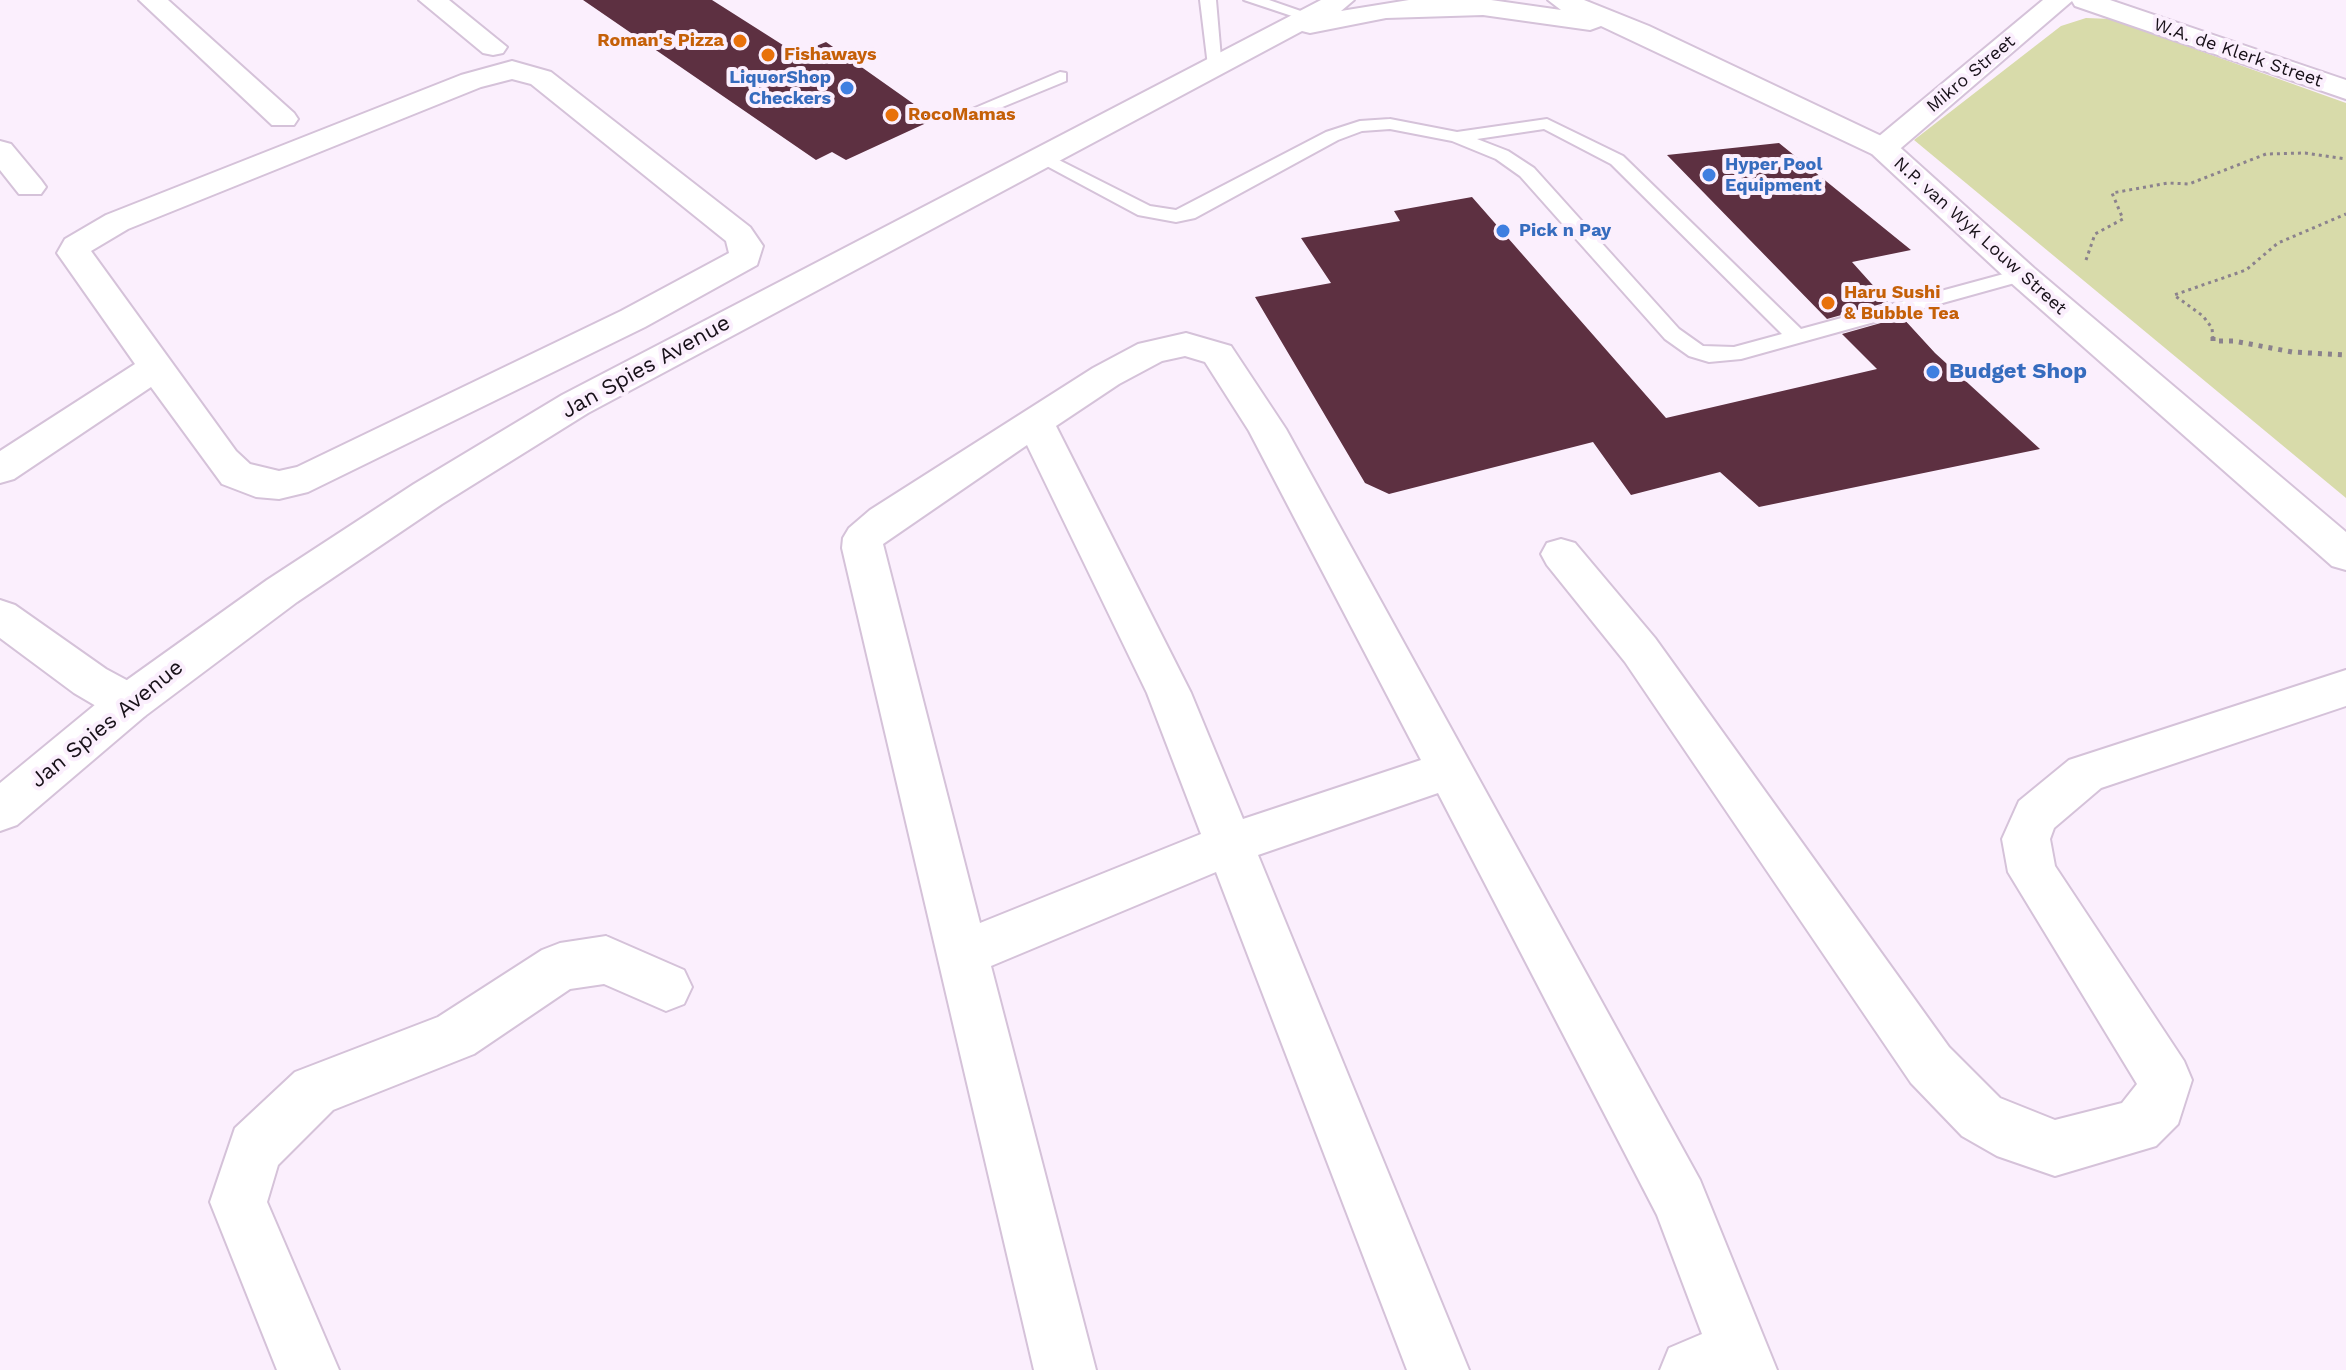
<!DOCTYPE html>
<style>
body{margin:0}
canvas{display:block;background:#fbeffd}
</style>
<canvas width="2346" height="1370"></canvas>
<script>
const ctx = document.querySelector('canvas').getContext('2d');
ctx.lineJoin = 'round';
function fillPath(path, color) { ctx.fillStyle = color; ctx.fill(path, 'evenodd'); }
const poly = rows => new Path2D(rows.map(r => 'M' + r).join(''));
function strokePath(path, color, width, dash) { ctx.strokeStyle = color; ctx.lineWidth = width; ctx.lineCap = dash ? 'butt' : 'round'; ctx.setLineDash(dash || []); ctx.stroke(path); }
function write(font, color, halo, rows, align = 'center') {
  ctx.font = font + ' "Work Sans",sans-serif'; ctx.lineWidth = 8; ctx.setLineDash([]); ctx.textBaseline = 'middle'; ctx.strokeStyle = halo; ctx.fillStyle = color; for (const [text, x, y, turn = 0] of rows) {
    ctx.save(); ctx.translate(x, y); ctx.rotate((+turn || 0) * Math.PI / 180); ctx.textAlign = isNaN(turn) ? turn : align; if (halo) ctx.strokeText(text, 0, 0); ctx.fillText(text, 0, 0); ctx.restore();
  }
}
fillPath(poly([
 [2086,18,2111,19,2346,103,2346,498,1914,140,2061,26]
]), '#d8dbaa');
fillPath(poly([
 [583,0,712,0,797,54,826,42,935,119,846,160,832,152,816,160],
 [1779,143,1911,250,1852,262,1888,302,1827,319,1667,155],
 [1472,197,1666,418,1877,369,1842,334,1902,317,1935,353,2040,449,1759,507,1720,472,1631,495,1593,442,1389,494,1365,483,1255,297,1331,283,1301,238,1400,221,1394,211]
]), '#5d3041');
const service = poly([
 [1200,0,1216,0,1222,70,1210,70,1208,66,1200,0],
 [1244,0,1269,0,1315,16,1307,21,1244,0],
 [1060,72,1066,73,1066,81,978,117,972,118,963,113,1060,72],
 [1390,119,1457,132,1547,119,1623,156,1801,329,2022,269,2032,275,2029,279,1741,359,1709,362,1689,356,1665,339,1520,176,1496,159,1452,141,1390,129,1362,131,1338,140,1195,218,1176,222,1138,215,1030,157,1033,153,1045,153,1150,206,1176,210,1326,132,1360,121,1390,119],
 [1544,129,1611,164,1782,334,1734,347,1703,346,1679,329,1534,168,1508,151,1477,139,1544,129]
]);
const minor = poly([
 [139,0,168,0,294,113,298,119,294,125,272,125,139,0],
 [419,0,449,0,507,47,503,53,493,55,483,53,419,0],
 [2043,0,2110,0,2346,80,2346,99,2075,6,2072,1,1894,154,1872,154,1868,148,1872,142,2043,0],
 [512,61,551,72,750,227,763,246,757,265,645,327,308,492,279,499,256,497,222,484,151,387,14,479,0,483,0,451,135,364,57,253,65,239,106,215,461,75,512,61],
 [512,79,531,84,726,241,729,253,621,311,297,467,279,471,250,464,236,451,91,251,128,229,481,87,512,79],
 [0,141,11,144,41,180,46,187,41,194,19,194,0,170,0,141],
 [1186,333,1231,346,1286,429,1700,1180,1777,1370,1660,1370,1669,1348,1702,1334,1657,1215,1438,793,1258,855,1469,1370,1407,1370,1216,872,991,966,1096,1370,1034,1370,842,548,843,538,849,528,870,510,1093,368,1138,344,1186,333],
 [1185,356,1205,362,1249,431,1421,760,1243,819,1191,693,1056,426,1119,384,1162,361,1185,356],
 [1027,445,1147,693,1201,834,980,923,883,544,1027,445],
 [1561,539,1575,543,1655,638,1949,1047,2000,1098,2055,1120,2122,1103,2137,1084,2008,872,2002,839,2019,801,2069,760,2346,670,2346,706,2101,788,2054,828,2050,839,2055,866,2184,1061,2192,1080,2178,1124,2156,1146,2055,1176,1997,1156,1962,1136,1911,1083,1625,662,1547,565,1541,554,1547,543,1561,539],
 [0,600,15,605,106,669,145,690,151,703,145,716,129,721,113,716,74,693,0,638,0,600],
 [606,936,684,970,692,987,684,1004,666,1011,604,984,570,989,474,1054,333,1110,278,1165,267,1202,339,1370,277,1370,210,1202,235,1128,295,1072,438,1017,542,950,560,943,606,936]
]);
const tertiary = poly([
 [1321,0,1354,0,1341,11,1409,0,1491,0,1561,10,1548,0,1584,0,1649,26,1894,142,2034,268,2346,532,2346,570,2332,566,2010,282,1872,154,1601,26,1590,30,1483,15,1386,18,1310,33,1302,31,588,413,442,504,297,602,145,716,17,825,0,831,0,783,113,690,267,580,414,484,562,395,1321,0]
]);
strokePath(service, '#d5c2d9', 4);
strokePath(minor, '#d5c2d9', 4);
strokePath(tertiary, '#d5c2d9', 4);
strokePath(poly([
 [2086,260,2095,234,2123,219,2112,193,2168,183,2189,184,2266,154,2305,153,2346,159],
 [2213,339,2212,328,2203,316,2174,295,2246,270,2278,243,2346,214]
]), '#8b828d', 3, [3, 4]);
strokePath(poly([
 [2213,337,2213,341,2234,341,2292,352,2346,355]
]), '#8b828d', 5, [4, 6]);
fillPath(service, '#fff');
fillPath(minor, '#fff');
fillPath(tertiary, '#fff');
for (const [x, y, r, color] of [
 [740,41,8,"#e8710a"],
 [768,55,8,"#e8710a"],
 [847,88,8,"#3f7fe0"],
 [892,115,8,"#e8710a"],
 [1709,175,8,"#3f7fe0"],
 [1503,231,8,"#3f7fe0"],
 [1828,303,8,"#e8710a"],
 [1933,372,8,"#3f7fe0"]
]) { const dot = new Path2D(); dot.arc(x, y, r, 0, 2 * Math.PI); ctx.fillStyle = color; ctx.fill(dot); strokePath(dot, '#fbeffd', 3); }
write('bold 18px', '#c56008', '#fbeffd', [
 ["Roman's Pizza",724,41,"right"],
 ["Fishaways",784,55],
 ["RocoMamas",908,115],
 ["Haru Sushi",1844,293],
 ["& Bubble Tea",1844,314]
], 'left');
write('18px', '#181119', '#fbeffd', [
 ["W.A. de Klerk Street",2238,53,19],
 ["Mikro Street",1971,74,-40],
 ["N.P. van Wyk Louw Street",1980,236,42]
]);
write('bold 18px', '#366cbe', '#fbeffd', [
 ["LiquorShop",831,78,"right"],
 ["Checkers",831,99,"right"],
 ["Hyper Pool",1725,165],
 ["Equipment",1725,186],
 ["Pick n Pay",1519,231]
], 'left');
write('22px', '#181119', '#fbeffd', [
 ["Jan Spies Avenue",646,367,-29],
 ["Jan Spies Avenue",107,724,-39]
]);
write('bold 22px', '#366cbe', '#fbeffd', [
 ["Budget Shop",1949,372]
], 'left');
</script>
